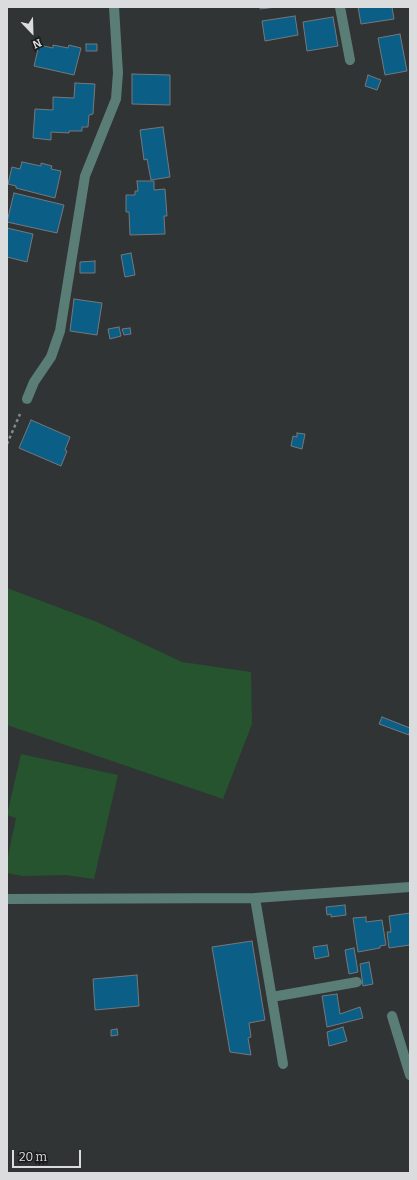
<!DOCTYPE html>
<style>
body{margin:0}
#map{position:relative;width:417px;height:1180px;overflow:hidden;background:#303435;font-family:Bitter,serif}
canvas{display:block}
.frame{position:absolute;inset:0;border:8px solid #dadcdd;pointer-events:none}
.north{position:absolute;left:12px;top:12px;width:40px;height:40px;-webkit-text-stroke:3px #1a1c1c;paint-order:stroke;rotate:157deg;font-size:11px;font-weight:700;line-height:16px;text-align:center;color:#dadcdd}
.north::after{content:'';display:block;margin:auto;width:14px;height:18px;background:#dadcdd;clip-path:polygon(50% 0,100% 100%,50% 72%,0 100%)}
.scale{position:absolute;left:12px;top:1150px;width:69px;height:18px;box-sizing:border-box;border:2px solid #dadcdd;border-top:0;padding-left:5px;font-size:12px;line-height:14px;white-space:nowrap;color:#dadcdd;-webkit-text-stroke:3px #1a1c1c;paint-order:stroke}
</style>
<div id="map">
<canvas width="417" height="1180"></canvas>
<div class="frame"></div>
<div class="north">N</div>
<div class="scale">20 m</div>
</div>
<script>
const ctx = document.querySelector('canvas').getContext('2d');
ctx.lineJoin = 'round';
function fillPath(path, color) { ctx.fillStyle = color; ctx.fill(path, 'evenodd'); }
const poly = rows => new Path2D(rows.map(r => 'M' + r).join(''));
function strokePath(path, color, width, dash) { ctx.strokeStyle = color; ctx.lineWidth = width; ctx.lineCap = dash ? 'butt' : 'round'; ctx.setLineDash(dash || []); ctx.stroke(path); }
fillPath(poly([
 [7,588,97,622,182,662,251,672,252,724,223,799,7,725],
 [21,754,118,775,94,879,66,875,23,876,7,873,7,861,16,818,7,815]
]), '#26542e');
const building = poly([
 [260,7,276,7,260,9,260,7],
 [358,7,392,7,394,19,361,24,358,7],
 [295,16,298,35,265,41,262,21,295,16],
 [333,17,338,46,307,51,303,22,333,17],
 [400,34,407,71,385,75,378,38,400,34],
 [86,44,97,44,97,51,86,51,86,44],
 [39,45,53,48,53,45,68,48,69,45,81,48,74,75,34,66,39,45],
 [132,74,170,75,170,105,132,104,132,74],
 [368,75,381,80,377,90,365,86,368,75],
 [75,83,95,84,93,114,89,115,88,127,82,127,82,131,69,131,69,133,51,132,51,140,33,138,35,109,53,110,53,97,74,98,75,83],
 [163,127,170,177,151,180,147,159,144,160,140,130,163,127],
 [22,162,41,166,41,163,52,166,51,169,61,171,55,198,16,188,16,186,8,184,12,167,20,169,22,162],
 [137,181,154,181,154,190,165,189,167,216,164,216,165,234,130,235,129,212,126,212,126,195,135,195,135,191,138,191,137,181],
 [14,193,64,205,57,233,7,222,14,193],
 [7,228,33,234,27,262,7,257,7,228],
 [131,253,135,275,125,277,121,255,131,253],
 [95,261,95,273,80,273,80,262,95,261],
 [74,299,102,303,97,335,70,331,74,299],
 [119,327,121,336,110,339,108,329,119,327],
 [130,328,131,334,124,335,122,329,130,328],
 [31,420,70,437,65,450,67,451,61,466,19,448,31,420],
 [297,433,305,434,302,449,291,446,293,436,297,437,297,433],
 [382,717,410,728,409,735,379,724,382,717],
 [345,905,346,915,331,917,331,914,327,915,326,907,345,905],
 [410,913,410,945,389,948,387,932,391,932,389,916,410,913],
 [366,917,366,922,382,920,386,945,380,946,380,948,358,952,353,918,366,917],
 [252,941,265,1020,249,1023,251,1037,248,1038,251,1055,230,1052,212,947,252,941],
 [327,945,329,956,315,959,313,947,327,945],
 [354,948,358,972,349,974,345,950,354,948],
 [369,962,373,984,363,986,360,964,369,962],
 [137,975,139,1006,95,1010,93,979,137,975],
 [337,994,340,1014,360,1007,363,1018,327,1027,322,996,337,994],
 [343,1027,347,1041,329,1046,327,1032,343,1027],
 [117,1029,118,1035,111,1036,111,1030,117,1029]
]);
fillPath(building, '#0b5f87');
strokePath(building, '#75787b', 1);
strokePath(poly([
 [7,444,20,414]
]), '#86898a', 2.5, [3, 3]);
strokePath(poly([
 [340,7,350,60],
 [27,399,34,382,51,357,60,331,85,176,116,99,118,73,114,7],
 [255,898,283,1064],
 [7,899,255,898,410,887],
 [272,997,357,982],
 [392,1016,410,1075]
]), '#5a7e75', 10);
</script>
